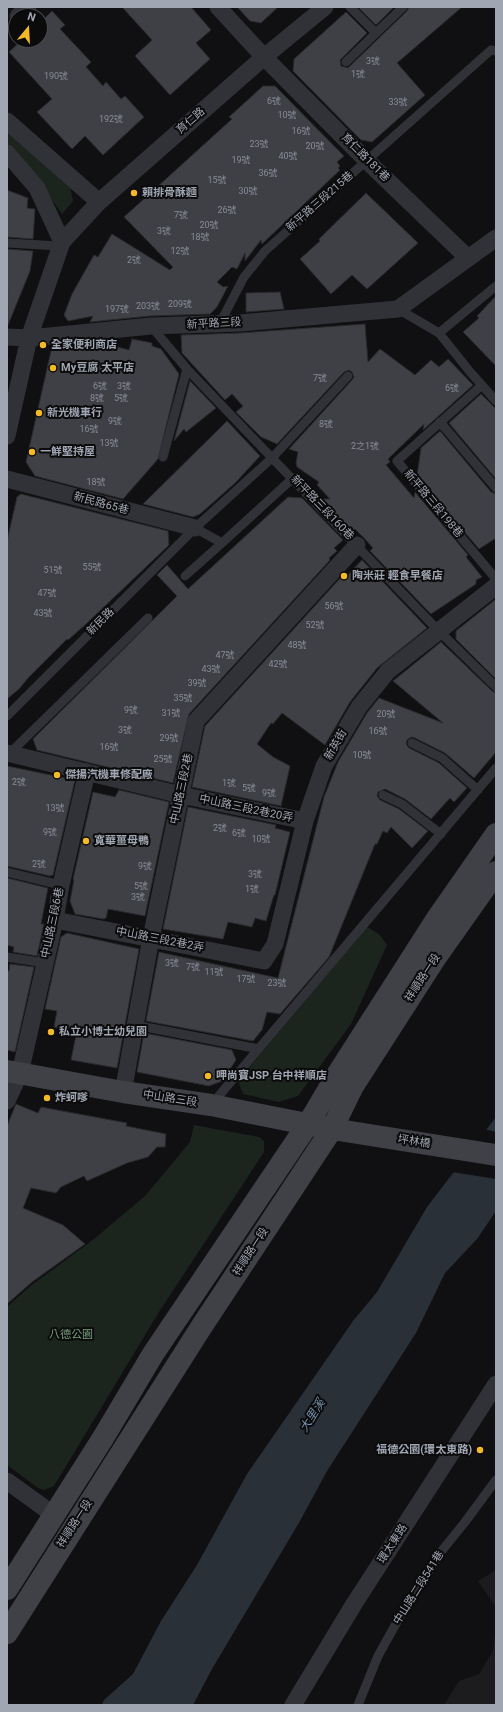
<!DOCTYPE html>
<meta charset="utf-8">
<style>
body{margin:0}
#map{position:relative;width:503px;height:1712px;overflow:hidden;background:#101012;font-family:Roboto,sans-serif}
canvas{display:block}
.frame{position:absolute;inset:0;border:8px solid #a1a6b3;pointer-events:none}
.north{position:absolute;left:8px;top:8px;width:40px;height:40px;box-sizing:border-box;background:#0b0b0c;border:1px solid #47494f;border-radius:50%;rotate:18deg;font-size:11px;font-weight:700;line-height:16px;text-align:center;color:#a1a6b3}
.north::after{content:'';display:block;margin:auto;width:14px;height:18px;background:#f3b926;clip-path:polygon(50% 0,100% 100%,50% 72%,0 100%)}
</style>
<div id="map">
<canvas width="503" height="1712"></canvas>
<div class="frame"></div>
<div class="north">N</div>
</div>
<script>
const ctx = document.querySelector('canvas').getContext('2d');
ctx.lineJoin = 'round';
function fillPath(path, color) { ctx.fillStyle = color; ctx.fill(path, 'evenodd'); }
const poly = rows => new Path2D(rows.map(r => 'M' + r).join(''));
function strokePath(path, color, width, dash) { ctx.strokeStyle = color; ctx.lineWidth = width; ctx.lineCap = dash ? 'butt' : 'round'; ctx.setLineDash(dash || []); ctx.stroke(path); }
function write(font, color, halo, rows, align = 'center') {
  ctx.font = font + ' Roboto,"Noto Sans TC",sans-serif'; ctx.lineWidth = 4; ctx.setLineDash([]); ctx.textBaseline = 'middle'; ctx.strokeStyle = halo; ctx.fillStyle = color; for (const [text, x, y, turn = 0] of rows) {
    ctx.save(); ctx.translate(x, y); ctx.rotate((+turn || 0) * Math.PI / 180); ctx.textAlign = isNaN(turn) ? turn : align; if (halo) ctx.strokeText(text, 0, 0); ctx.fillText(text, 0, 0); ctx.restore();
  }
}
fillPath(poly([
 [496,1570,496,1607,478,1581],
 [496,1626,496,1705,444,1705,459,1681,479,1674,493,1651]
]), '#1c1c1f');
fillPath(poly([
 [7,130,70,186,73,201,62,214,40,183,7,143],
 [367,927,379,934,387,945,351,1024,298,1096,279,1102,243,1094,238,1081],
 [194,1125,259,1137,264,1141,264,1152,159,1312,54,1486,44,1490,38,1488,7,1465,7,1307,28,1288,94,1239,145,1196,190,1142]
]), '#1c241e');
fillPath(poly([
 [496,1117,496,1211,477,1239,445,1273,416,1333,327,1471,300,1521,212,1669,193,1705,102,1705,104,1700,133,1674,161,1621,197,1565,247,1474,353,1321,377,1292,427,1207]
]), '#293037');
fillPath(poly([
 [484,1129,496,1132,496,1179,452,1172]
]), '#101012');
const building = poly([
 [122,7,191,7,211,30,196,43,210,59,170,95,135,56,152,40,122,7],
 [237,7,278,7,261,23,250,21,237,7],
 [358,7,394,7,376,25,358,7],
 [409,7,462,7,397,63,425,95,372,142,361,140,293,71,294,59,346,12,367,33,340,60,341,66,348,68,407,11,409,7],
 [52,11,65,25,60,29,91,62,86,67,103,86,106,82,121,99,125,96,144,117,103,155,85,136,72,149,37,112,52,99,9,52,22,40,40,40,40,23,52,11],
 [263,86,275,86,344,156,337,162,340,166,338,168,340,170,262,244,261,240,245,261,245,253,237,269,232,267,217,282,223,287,228,286,217,307,210,314,150,316,90,322,93,316,68,321,64,315,72,294,94,255,98,257,112,234,170,270,173,267,124,217,232,119,229,117,263,86],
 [7,190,28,198,27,208,35,209,33,239,7,237,7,190],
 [366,193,418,243,367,289,352,275,331,294,300,259,320,241,319,239,366,193],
 [7,249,33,251,30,271,8,325,7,249],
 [280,292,284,309,246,312,246,293,280,292],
 [496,296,496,366,463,332,479,318,477,316,496,296],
 [365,324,368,362,380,349,415,375,431,360,439,367,448,359,473,385,423,430,424,424,388,459,390,462,386,465,414,498,415,492,468,555,466,557,482,577,476,580,476,584,431,614,370,551,373,548,364,538,355,529,352,532,319,499,330,499,317,485,319,482,297,467,296,463,298,452,289,449,352,380,354,377,352,372,349,370,344,372,277,444,261,437,236,412,243,406,232,394,225,400,182,353,181,335,240,333,365,324],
 [132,339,152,343,152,346,161,349,179,374,158,459,123,499,35,476,26,462,51,351,64,345,79,347,80,343,99,342,129,350,132,339],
 [190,381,216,408,186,432,184,429,174,441,190,381],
 [481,394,496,409,496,479,449,423,481,394],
 [227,421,260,456,235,483,200,514,193,517,143,504,227,421],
 [440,431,491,492,496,494,496,538,479,549,417,476,421,448,440,431],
 [21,494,168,531,169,545,86,624,68,640,67,639,29,677,19,689,7,699,7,541,17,497,21,494],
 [288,497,302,498,343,540,334,548,337,551,329,558,330,560,189,714,173,783,37,750,33,739,177,596,157,575,167,565,188,589,288,497],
 [362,560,427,628,377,668,350,702,325,745,282,713,273,724,271,723,257,744,273,757,290,766,281,806,192,787,205,726,344,574,346,577,362,560],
 [496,599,496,679,456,639,456,631,496,599],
 [441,642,492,691,496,693,496,752,474,778,445,753,415,738,411,737,407,740,406,744,409,748,439,763,467,788,454,802,450,798,431,819,405,799,385,789,378,792,377,796,380,800,399,809,428,831,412,848,391,827,387,833,383,831,377,844,375,844,329,957,280,1014,267,1012,262,1030,253,1041,146,1021,159,952,278,978,324,797,338,762,367,713,379,698,443,723,393,681,441,642],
 [7,766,75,780,53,875,50,876,7,866,7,766],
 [119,790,169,802,145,916,108,909,106,918,103,919,75,914,70,901,74,880,73,879,93,792,115,797,119,790],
 [188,807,276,825,275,828,290,832,275,895,274,895,266,921,255,918,252,927,228,922,223,939,163,929,188,807],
 [7,878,48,888,41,924,44,924,37,956,13,952,14,947,7,945,7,878],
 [67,933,139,949,117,1068,71,1060,77,1030,54,1027,57,1011,45,1009,61,937,67,933],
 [10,964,34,967,15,1052,7,1050,7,971,9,971,10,964],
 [144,1033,232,1050,236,1060,222,1081,209,1086,137,1072,144,1033],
 [16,1104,38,1113,41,1107,127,1123,126,1126,166,1134,165,1147,157,1147,148,1157,127,1163,87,1181,84,1176,61,1187,56,1193,31,1188,23,1208,63,1225,85,1244,32,1282,7,1304,7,1126,16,1104]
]);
fillPath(building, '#3f4045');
strokePath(building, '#2a2a2e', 1);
strokePath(poly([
 [350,7,376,33],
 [346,62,403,7],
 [7,243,59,246],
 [398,309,439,333,496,286],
 [219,325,244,277,265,251,491,50,496,51],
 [151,326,187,369,272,458,438,630,496,687],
 [439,333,471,373,496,401],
 [482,385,397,461,496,579],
 [440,422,496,488],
 [163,457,187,369],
 [195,528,222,543,293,478],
 [185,576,222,543],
 [7,716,195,528,272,458,348,376],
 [412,743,442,758,478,790],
 [9,754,148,618],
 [383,795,402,804,441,834],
 [7,872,61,885],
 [7,957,45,963],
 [135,1025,259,1049],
 [212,1104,496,768],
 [358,1705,378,1656,403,1611,440,1553,465,1522,496,1480]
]), '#313237', 9);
strokePath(poly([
 [218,7,264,57,367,161,468,258],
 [18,16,28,7],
 [7,121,99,202],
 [7,153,37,188,62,242],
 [7,337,29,338,151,326,240,323,398,309,496,238],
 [7,436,29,338,62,242,99,202,264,57,325,7],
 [7,479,195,528],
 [7,753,181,795,305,821],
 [55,920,264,961,275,944,305,821,324,766,359,707,388,671,496,586],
 [123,1092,151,938,196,721,357,545],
 [7,1101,20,1073,55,920,61,885,87,772],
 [7,1481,54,1515],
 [293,1705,354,1604,496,1384]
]), '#313237', 17);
strokePath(poly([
 [7,1071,123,1092,211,1105,332,1129,496,1155],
 [7,1589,103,1438,153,1354,308,1124,337,1075,438,917,496,834],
 [7,1633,200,1329,332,1129,353,1086,434,960,496,872]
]), '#3f4147', 22);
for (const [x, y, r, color] of [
 [134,193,4,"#f3b926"],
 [43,345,4,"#f3b926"],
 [53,368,4,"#f3b926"],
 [39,413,4,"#f3b926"],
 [32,452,4,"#f3b926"],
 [344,576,4,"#f3b926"],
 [57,775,4,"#f3b926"],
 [86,841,4,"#f3b926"],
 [51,1032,4,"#f3b926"],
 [208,1076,4,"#f3b926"],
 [47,1098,4,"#f3b926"],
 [480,1450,4,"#f3b926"]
]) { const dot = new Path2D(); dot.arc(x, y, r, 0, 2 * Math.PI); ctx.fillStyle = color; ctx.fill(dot); strokePath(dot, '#0b0b0c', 1.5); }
write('9px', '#888c98', null, [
 ["3號",373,62],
 ["1號",358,75],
 ["190號",56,77],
 ["6號",274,102],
 ["33號",398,103],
 ["10號",287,116],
 ["192號",111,120],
 ["16號",301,132],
 ["23號",259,145],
 ["20號",315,147],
 ["40號",288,157],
 ["19號",241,161],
 ["36號",268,174],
 ["15號",217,181],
 ["30號",248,192],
 ["26號",227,211],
 ["7號",181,216],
 ["20號",209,226],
 ["3號",164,232],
 ["18號",200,238],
 ["12號",180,252],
 ["2號",134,261],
 ["209號",180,305],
 ["203號",148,307],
 ["197號",117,310],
 ["7號",320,379],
 ["6號",100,387],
 ["3號",124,387],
 ["6號",452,389],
 ["8號",97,399],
 ["5號",121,399],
 ["9號",115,422],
 ["8號",326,425],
 ["16號",89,430],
 ["13號",109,444],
 ["2之1號",365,447],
 ["18號",96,483],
 ["55號",92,568],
 ["51號",53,571],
 ["47號",47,594],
 ["56號",334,607],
 ["43號",43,614],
 ["52號",315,626],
 ["48號",297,646],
 ["47號",225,656],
 ["42號",278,665],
 ["43號",211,670],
 ["39號",197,684],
 ["35號",183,699],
 ["9號",131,711],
 ["31號",171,714],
 ["20號",386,715],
 ["3號",125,731],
 ["16號",378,732],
 ["29號",169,739],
 ["16號",109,748],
 ["10號",362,756],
 ["25號",163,760],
 ["2號",19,783],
 ["1號",229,784],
 ["5號",249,789],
 ["9號",269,794],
 ["13號",55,809],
 ["2號",220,829],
 ["9號",50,833],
 ["6號",239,834],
 ["10號",261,840],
 ["2號",39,865],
 ["9號",145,867],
 ["3號",255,875],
 ["5號",141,887],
 ["1號",252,890],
 ["3號",138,898],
 ["3號",172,964],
 ["7號",193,968],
 ["11號",214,973],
 ["17號",246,980],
 ["23號",277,984]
]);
write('11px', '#a1a6b3', '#0b0b0c', [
 ["育仁路",191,121,-41],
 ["育仁路181巷",365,158,45],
 ["新平路三段215巷",320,202,-41],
 ["新平路三段",214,324,-3],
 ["新民路65巷",101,504,15],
 ["新平路三段198巷",433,504,50],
 ["新平路三段160巷",322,508,46],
 ["新民路",101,622,-45],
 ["新英街",336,745,-60],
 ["中山路三段2巷",182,789,-78],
 ["中山路三段2巷20弄",246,809,12],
 ["中山路三段6巷",53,923,-78],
 ["中山路三段2巷2弄",160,940,11],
 ["祥順路一段",423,978,-57],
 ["中山路三段",170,1099,9],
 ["坪林橋",414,1142,9],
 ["祥順路一段",251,1252,-57],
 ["祥順路一段",75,1524,-57],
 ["環太東路",393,1544,-57],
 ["中山路二段541巷",419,1588,-58]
]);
write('bold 11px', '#a1a6b3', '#0b0b0c', [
 ["賴排骨酥麵",142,193],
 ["全家便利商店",51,345],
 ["My豆腐 太平店",61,368],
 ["新光機車行",47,413],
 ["一鮮堅持屋",40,452],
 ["陶米莊 輕食早餐店",352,576],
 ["傑揚汽機車修配廠",65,775],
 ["寬華薑母鴨",94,841],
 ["私立小博士幼兒園",59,1032],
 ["呷尚寶JSP 台中祥順店",216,1076],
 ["炸蚵嗲",55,1098],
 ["福德公園(環太東路)",472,1450,"right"]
], 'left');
write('11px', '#779e7c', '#0b0b0c', [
 ["八德公園",71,1335]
]);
write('italic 12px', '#7792af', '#0b0b0c', [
 ["大里溪",313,1416,-58]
]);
</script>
